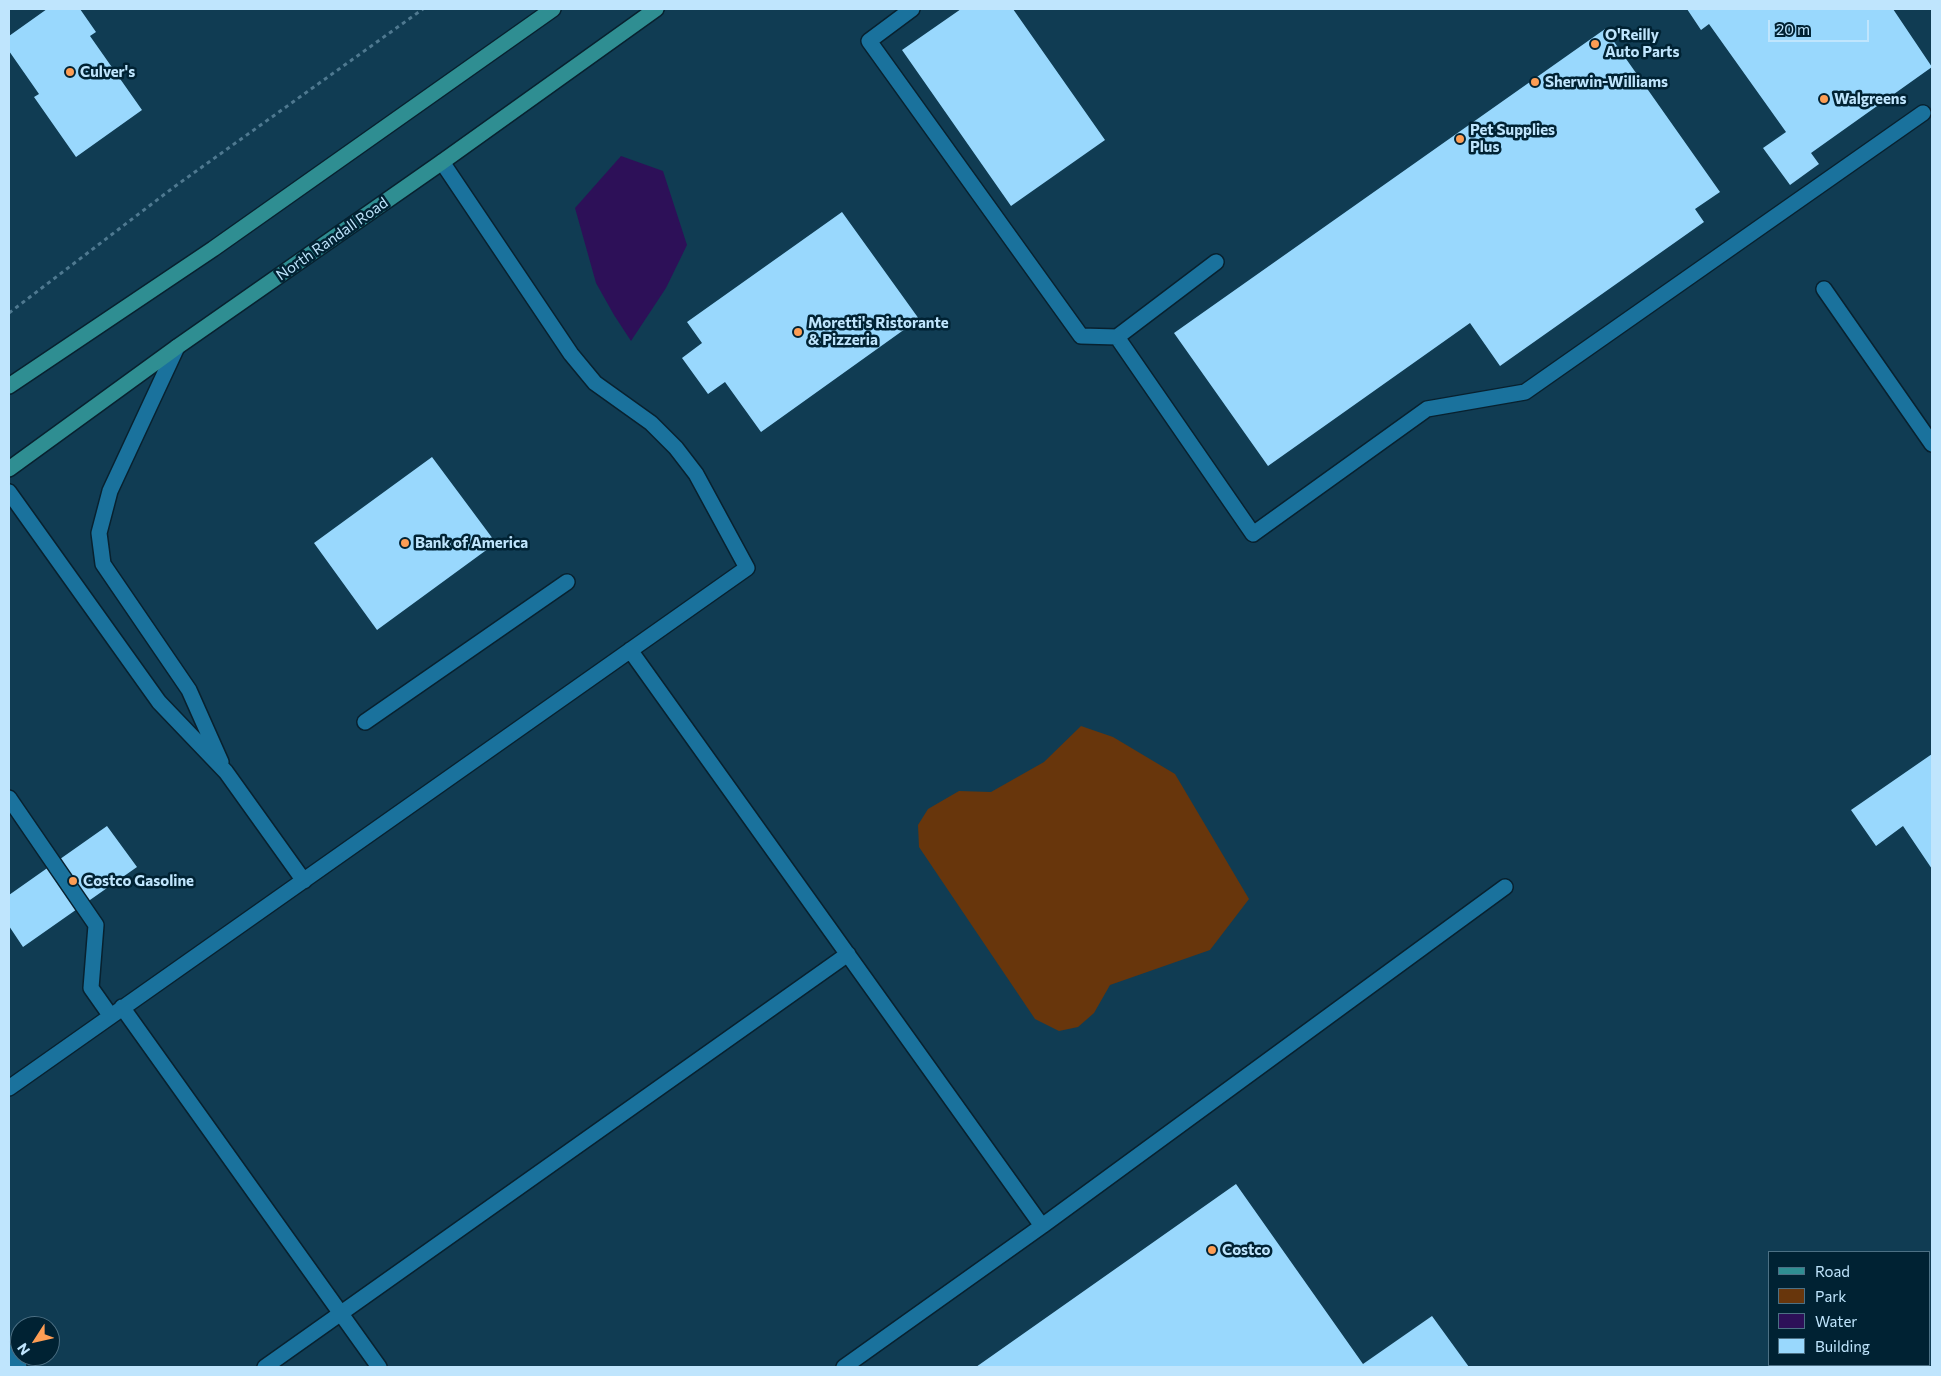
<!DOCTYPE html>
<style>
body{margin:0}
#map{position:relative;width:1941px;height:1376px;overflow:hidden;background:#103c53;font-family:Commissioner,sans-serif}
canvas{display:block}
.frame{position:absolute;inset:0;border:10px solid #bfe5fd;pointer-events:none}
.legend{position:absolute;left:1768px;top:1251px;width:162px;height:115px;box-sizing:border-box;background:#023;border:1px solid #4c7084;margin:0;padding:6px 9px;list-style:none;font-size:15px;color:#bfe5fd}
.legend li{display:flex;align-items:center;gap:10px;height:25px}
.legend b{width:25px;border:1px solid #4c7084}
.north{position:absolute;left:10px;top:1316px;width:50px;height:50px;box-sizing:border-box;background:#023;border:1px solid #4c7084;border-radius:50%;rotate:235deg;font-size:14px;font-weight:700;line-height:20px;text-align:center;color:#bfe5fd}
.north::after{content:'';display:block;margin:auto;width:18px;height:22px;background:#fd9d54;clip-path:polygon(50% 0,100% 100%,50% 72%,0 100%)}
.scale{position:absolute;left:1768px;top:20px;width:101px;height:22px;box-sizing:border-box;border:2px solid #bfe5fd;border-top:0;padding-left:6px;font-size:15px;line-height:18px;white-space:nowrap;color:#bfe5fd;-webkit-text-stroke:4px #023;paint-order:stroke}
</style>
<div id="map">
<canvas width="1941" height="1376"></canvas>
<div class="frame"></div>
<ul class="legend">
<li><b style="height:6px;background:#2f8e92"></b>Road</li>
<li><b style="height:14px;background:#68360c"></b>Park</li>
<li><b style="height:14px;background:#2d1058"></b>Water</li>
<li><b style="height:14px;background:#99d8fd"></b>Building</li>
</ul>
<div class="north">N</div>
<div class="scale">20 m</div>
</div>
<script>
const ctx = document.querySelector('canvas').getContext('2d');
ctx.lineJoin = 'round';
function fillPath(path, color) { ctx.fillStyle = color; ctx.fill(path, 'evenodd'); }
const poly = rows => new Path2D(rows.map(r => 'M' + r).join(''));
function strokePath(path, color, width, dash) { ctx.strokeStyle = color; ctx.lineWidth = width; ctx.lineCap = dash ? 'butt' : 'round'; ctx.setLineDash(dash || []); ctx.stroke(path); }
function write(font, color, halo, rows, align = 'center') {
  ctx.font = font + ' Commissioner,sans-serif'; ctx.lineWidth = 5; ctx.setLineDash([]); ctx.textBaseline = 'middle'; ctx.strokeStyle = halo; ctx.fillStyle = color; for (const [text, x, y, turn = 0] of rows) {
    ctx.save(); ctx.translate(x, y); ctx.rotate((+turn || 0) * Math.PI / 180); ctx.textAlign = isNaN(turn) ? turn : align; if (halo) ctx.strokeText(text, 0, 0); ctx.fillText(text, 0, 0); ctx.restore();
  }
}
fillPath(poly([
 [1081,726,1113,737,1175,774,1249,899,1210,950,1110,985,1094,1013,1078,1027,1059,1031,1035,1019,919,847,918,825,928,809,959,791,991,792,1044,762]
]), '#68360c');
fillPath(poly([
 [621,156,663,171,687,245,666,288,631,341,614,315,596,283,575,208]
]), '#2d1058');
fillPath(poly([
 [47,9,80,9,96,32,90,36,142,110,76,157,34,97,39,94,9,51,9,36],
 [961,9,1013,9,1105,140,1011,206,902,50],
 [1687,9,1893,9,1932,67,1811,153,1819,164,1790,185,1763,148,1786,132,1709,24,1701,30],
 [1605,29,1720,192,1695,209,1704,222,1500,366,1470,323,1268,466,1174,333],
 [842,212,919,319,761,432,725,382,708,394,682,358,702,343,687,322],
 [432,457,496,543,377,630,314,543],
 [1932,754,1932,869,1903,826,1876,846,1851,810],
 [107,826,137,867,23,947,9,926,9,895],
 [1236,1184,1363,1364,1432,1316,1469,1367,976,1367]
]), '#99d8fd');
const lane = poly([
 [912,9,869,41,1081,336,1117,337],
 [1216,262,1117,337,1253,534,1427,409,1525,392,1923,113],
 [1824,289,1932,444],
 [177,347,110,491,99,533,103,564,189,690,221,762],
 [9,492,159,702,226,772,304,881],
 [630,650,1042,1226,1505,887],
 [365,722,567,582],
 [9,798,96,925,91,988,110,1015],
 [122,1007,379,1367],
 [9,1088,747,568,696,474,676,448,651,423,595,383,571,354,442,162],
 [9,1352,19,1367],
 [265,1367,848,954],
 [844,1367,1042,1226]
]);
const primary = poly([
 [9,386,213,249,553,9],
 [9,469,177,347,442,162,656,9]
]);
strokePath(lane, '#08212f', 18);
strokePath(primary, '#08212f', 18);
strokePath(poly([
 [9,313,174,187,423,9]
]), '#4f7990', 3, [4, 4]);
strokePath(lane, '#1a729d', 15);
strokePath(primary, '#2f8e92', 15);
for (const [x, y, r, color] of [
 [1595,44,5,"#fd9d54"],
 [70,72,5,"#fd9d54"],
 [1535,82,5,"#fd9d54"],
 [1824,99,5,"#fd9d54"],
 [1460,139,5,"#fd9d54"],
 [798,332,5,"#fd9d54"],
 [405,543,5,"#fd9d54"],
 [73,881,5,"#fd9d54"],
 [1212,1250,5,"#fd9d54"]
]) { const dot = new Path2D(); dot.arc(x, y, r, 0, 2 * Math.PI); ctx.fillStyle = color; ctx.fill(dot); strokePath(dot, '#023', 2); }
write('bold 15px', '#bfe5fd', '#023', [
 ["O'Reilly",1605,35],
 ["Auto Parts",1605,52],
 ["Culver's",80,72],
 ["Sherwin-Williams",1545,82],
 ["Walgreens",1834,99],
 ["Pet Supplies",1470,130],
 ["Plus",1470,147],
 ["Moretti's Ristorante",808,323],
 ["& Pizzeria",808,340],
 ["Bank of America",415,543],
 ["Costco Gasoline",83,881],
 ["Costco",1222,1250]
], 'left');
write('15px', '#bfe5fd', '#023', [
 ["North Randall Road",332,239,-35]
]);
</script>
